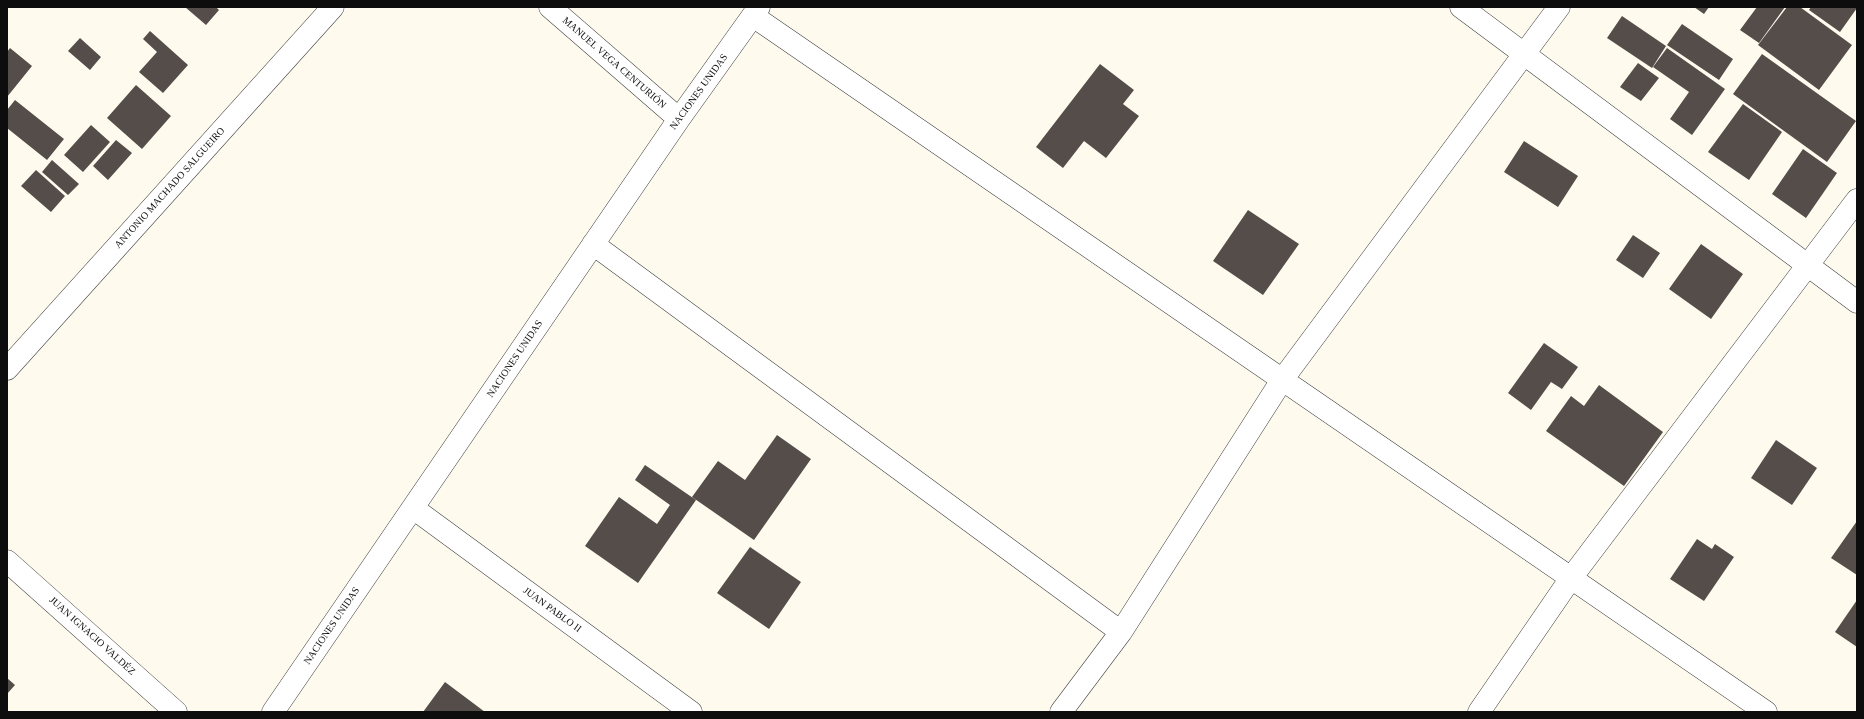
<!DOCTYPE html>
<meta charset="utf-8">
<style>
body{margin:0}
#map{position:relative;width:1864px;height:719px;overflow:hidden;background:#fefaed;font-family:Georgia,serif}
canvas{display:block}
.frame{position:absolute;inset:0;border:8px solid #0d0d0d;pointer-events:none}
</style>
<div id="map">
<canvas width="1864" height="719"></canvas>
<div class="frame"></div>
</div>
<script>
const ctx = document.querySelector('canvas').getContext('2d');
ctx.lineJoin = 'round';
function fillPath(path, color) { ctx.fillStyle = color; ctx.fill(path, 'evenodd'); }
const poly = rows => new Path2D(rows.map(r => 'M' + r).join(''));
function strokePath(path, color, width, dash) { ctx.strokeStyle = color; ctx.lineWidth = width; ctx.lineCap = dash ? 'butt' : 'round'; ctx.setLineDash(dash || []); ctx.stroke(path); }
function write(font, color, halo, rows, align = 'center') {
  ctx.font = font + ' Georgia,serif'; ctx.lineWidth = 4; ctx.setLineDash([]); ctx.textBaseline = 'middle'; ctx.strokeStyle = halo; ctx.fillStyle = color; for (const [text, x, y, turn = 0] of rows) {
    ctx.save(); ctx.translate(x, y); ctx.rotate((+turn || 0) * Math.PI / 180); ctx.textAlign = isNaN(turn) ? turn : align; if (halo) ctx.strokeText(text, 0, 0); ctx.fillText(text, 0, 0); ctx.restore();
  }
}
fillPath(poly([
 [185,7,216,7,219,10,206,25],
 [1694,7,1709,7,1704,14],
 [1757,7,1785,7,1759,43,1740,30],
 [1787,7,1800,7,1852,45,1819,90,1758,45],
 [1811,7,1857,7,1857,8,1840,32,1809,10],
 [1622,16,1666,46,1652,68,1607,38],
 [1682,24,1733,59,1719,80,1667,45],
 [150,31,188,65,163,93,139,72,157,52,143,39],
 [80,38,101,57,90,70,68,51],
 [10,48,32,66,7,97,7,52],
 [1667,48,1725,89,1692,135,1670,119,1689,92,1653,67],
 [1762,54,1856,121,1827,162,1733,94],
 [1638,63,1659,78,1641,101,1620,87],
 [1100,64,1134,90,1123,104,1139,116,1106,158,1084,141,1063,168,1036,147],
 [136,85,171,116,142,149,107,118],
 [15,100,64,139,47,160,7,128,7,110],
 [1743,104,1782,132,1749,180,1708,152],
 [91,125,110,142,83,172,64,155],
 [116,140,132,153,108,180,93,166],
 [1524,141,1578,176,1558,207,1504,172],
 [1803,149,1837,173,1806,218,1772,194],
 [52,160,79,184,68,195,42,172],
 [36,170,65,196,51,212,21,186],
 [1248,210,1299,244,1263,295,1213,261],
 [1633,235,1660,253,1643,278,1616,260],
 [1701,244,1743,274,1711,319,1669,289],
 [1544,343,1578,367,1562,389,1551,382,1531,410,1508,393],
 [1599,385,1663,432,1624,486,1546,431,1571,396,1584,406],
 [777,435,811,459,754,540,692,497,718,461,745,480],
 [1776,440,1817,468,1792,505,1751,478],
 [645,465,696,500,638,583,585,546,619,497,657,524,670,505,635,480],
 [1857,521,1857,575,1831,558],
 [1697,539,1712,549,1715,544,1734,557,1704,601,1670,579],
 [750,547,801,582,769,629,717,593],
 [1857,600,1857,647,1835,632],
 [7,678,15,685,7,694],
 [445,682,485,712,423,712]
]), '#554d4a');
const street = poly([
 [550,7,679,119],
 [1461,7,1857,302],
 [753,16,1766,712],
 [593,244,1121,632],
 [7,369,333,7],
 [413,508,691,712],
 [7,561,176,712],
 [273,712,679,119,759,7],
 [1061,712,1121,632,1282,380,1559,7],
 [1479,712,1571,578,1857,200]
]);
strokePath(street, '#404040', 23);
strokePath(street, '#fff', 22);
write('10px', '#0d0d0d', '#fff', [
 ["MANUEL VEGA CENTURIÓN",614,63,41],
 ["NACIONES UNIDAS",699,92,-54],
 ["ANTONIO MACHADO SALGUEIRO",170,188,-48],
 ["NACIONES UNIDAS",515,359,-56],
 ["JUAN PABLO II",552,610,36],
 ["NACIONES UNIDAS",332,626,-56],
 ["JUAN IGNACIO VALDÉZ",92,636,42]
]);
</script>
